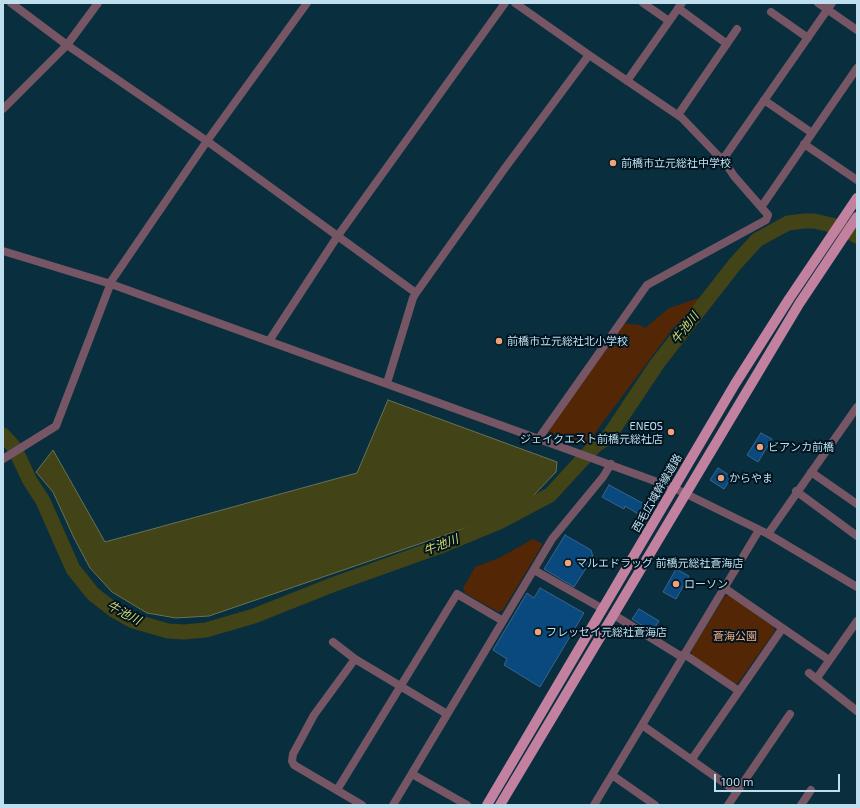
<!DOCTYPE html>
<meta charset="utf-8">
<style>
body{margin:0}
#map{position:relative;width:860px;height:808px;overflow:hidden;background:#092e3d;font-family:"Exo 2",sans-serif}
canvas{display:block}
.frame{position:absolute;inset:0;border:4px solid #bfdfef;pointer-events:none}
.scale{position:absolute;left:714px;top:774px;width:126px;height:18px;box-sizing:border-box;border:2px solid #bfdfef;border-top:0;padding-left:5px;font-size:12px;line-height:14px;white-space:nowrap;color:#bfdfef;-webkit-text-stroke:3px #001520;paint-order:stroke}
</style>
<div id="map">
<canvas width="860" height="808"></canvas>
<div class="frame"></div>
<div class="scale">100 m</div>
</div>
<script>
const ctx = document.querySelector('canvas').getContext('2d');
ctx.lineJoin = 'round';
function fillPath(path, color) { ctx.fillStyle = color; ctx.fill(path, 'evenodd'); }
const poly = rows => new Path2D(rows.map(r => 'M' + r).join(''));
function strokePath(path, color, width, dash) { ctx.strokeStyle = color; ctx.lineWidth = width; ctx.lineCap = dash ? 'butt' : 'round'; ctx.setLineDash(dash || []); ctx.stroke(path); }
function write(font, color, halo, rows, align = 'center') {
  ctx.font = font + ' "Exo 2","Noto Sans JP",sans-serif'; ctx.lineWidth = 4; ctx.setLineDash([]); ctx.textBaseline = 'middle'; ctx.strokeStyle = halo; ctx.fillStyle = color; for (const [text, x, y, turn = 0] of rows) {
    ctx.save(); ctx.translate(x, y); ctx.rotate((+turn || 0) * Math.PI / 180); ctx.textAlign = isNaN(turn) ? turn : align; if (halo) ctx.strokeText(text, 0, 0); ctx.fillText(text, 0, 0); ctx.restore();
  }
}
fillPath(poly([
 [699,298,701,301,673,328,586,445,548,432,622,323,640,325,645,328,669,308],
 [533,539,543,544,503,610,498,612,465,593,463,588,475,567,499,558],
 [729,595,774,627,775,631,738,683,733,684,693,657,691,651,724,597]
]), '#532606');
const water = poly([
 [388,400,557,462,556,472,531,498,495,518,209,616,176,618,147,613,112,592,90,568,74,538,53,492,36,472,53,450,105,542,357,473,388,400]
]);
fillPath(water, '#424316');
strokePath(water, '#687257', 1);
strokePath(poly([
 [3,435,14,447,30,481,43,501,73,569,93,594,115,611,133,621,168,631,184,632,206,630,254,616,332,585,441,546,499,522,550,495,596,445,609,436,657,364,735,264,757,240,788,223,805,221,814,221,840,227,857,236]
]), '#424316', 15);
const building = poly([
 [761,433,772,439,758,462,747,455,761,433],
 [718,468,732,477,724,489,710,480,718,468],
 [609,485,646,505,640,515,625,506,624,509,602,497,609,485],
 [565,535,591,550,593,557,574,587,544,569,565,535],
 [676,569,689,576,676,599,663,592,676,569],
 [540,588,584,613,540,687,504,665,507,659,493,650,527,593,534,598,540,588],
 [639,609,659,621,652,632,632,619,639,609]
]);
fillPath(building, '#09497d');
strokePath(building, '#3b648d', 1);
strokePath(poly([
 [11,3,67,45,207,141,416,293],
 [515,3,589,55],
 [643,3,669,21],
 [818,3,857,30],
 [678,8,727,44],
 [771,12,808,38],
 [627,81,682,3],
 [764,100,812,133],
 [3,109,67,45,98,3],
 [678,115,737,29],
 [804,144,857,180],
 [721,159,726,155,832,3],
 [762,206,857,68],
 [3,251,111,284,674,488,768,534,857,587],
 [269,341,337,237,505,3],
 [387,383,413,298,416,293,505,168,589,55,682,118,726,164,734,176,768,215,766,220,647,285,539,438],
 [3,459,56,426,112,280,207,141,307,3],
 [811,472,857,504],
 [796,491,857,536],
 [768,534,857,407],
 [534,570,603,609],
 [723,587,829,660],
 [614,615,682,657],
 [333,642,355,659,447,714],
 [684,654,739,691],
 [355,659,314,715,293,754,292,761,294,765,362,805],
 [809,673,857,711],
 [817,678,857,621],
 [642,725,737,792],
 [692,759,782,629],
 [412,774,467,805],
 [612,775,655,805],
 [337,790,457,594,503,621],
 [393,805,552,539,603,477,611,464],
 [594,805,759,530],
 [728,805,790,714],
 [801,805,811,790]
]), '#765665', 8);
strokePath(poly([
 [487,805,735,384,789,299,857,198],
 [500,805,799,304,857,217]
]), '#c381a0', 10);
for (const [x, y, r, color] of [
 [613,163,4,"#efa377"],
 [499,341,4,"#efa377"],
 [671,432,4,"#efa377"],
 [760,447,4,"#efa377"],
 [721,478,4,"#efa377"],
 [568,563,4,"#efa377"],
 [676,584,4,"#efa377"],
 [538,632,4,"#efa377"]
]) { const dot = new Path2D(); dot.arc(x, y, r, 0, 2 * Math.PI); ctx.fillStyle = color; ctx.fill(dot); strokePath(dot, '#001520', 1.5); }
write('11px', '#bfdfef', '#001520', [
 ["前橋市立元総社中学校",621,163],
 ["前橋市立元総社北小学校",507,341],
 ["ENEOS",663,426,"right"],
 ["ジェイクエスト前橋元総社店",663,439,"right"],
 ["ビアンカ前橋",768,447],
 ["からやま",729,478],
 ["マルエドラッグ 前橋元総社蒼海店",576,563],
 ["ローソン",684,584],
 ["フレッセイ元総社蒼海店",546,632]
], 'left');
write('11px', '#bfdfef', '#001520', [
 ["西毛広域幹線道路",657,493,-60]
]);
write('11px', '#f9ab7f', '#001520', [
 ["蒼海公園",735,636]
]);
write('italic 12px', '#dadc6b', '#001520', [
 ["牛池川",685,328,-52],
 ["牛池川",441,545,-21],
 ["牛池川",124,613,28]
]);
</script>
